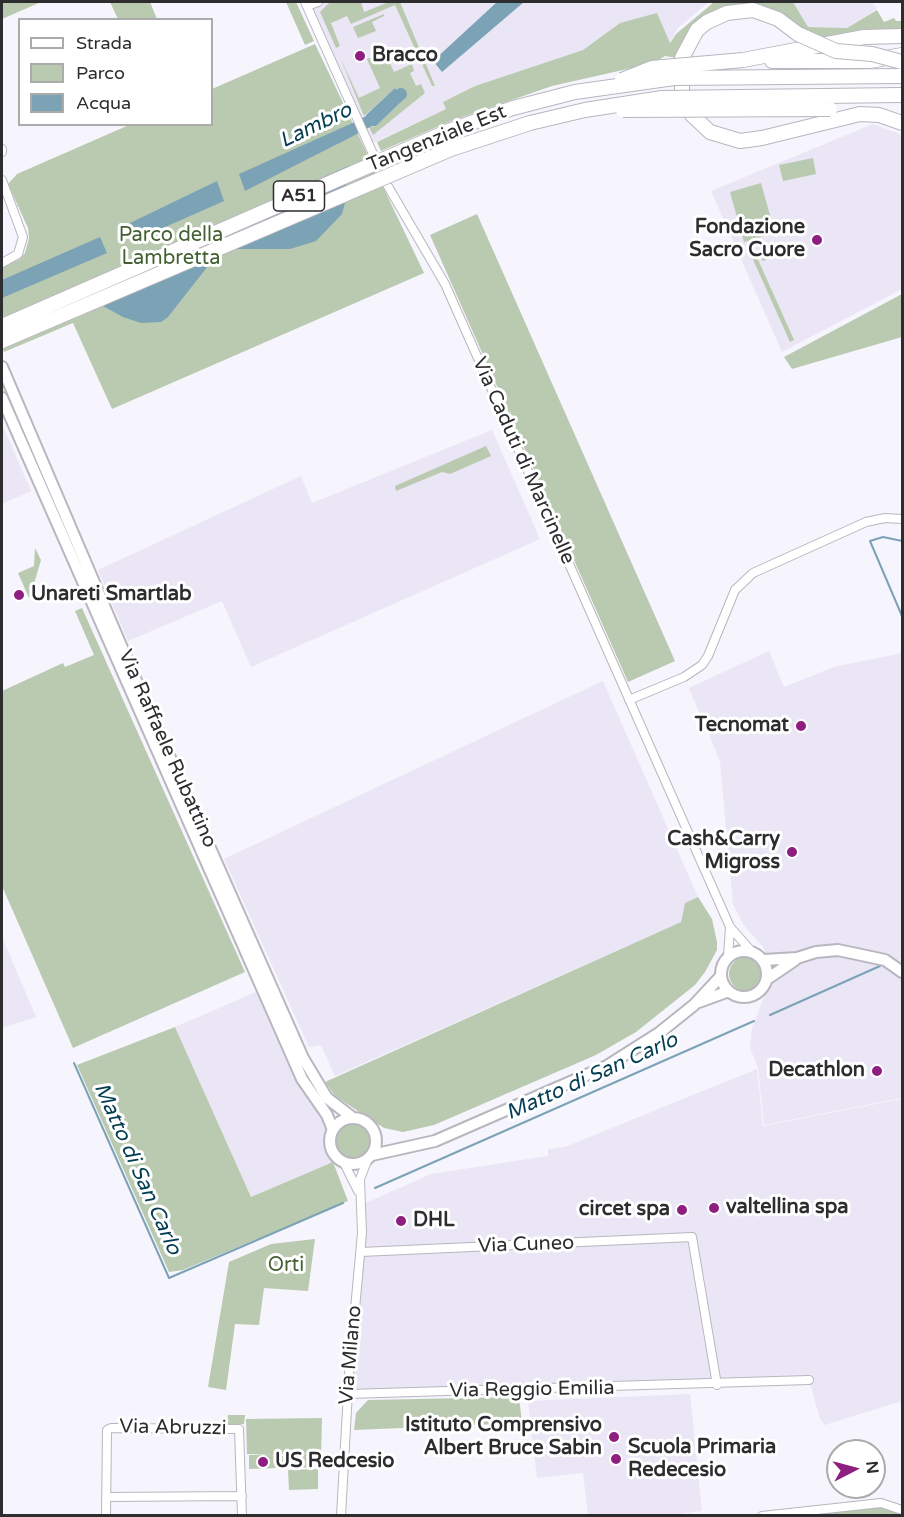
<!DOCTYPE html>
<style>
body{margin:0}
#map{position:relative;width:904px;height:1517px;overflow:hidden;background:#f6f4fc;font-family:"Varela Round",sans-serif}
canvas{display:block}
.frame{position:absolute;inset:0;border:3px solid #2d2d30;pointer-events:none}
.legend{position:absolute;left:18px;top:18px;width:195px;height:108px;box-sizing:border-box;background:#fff;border:2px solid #ababac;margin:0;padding:8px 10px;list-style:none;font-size:18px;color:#2d2d30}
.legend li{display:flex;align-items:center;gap:12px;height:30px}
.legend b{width:30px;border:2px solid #ababac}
.north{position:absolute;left:826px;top:1439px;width:60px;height:60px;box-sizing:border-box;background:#fff;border:2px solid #ababac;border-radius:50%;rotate:84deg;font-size:16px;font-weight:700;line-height:24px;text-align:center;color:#2d2d30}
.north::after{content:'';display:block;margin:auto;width:21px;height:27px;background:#8e1e80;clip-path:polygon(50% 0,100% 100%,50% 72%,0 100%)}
</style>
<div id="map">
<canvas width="904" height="1517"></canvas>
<div class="frame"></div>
<ul class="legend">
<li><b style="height:8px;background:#fff"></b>Strada</li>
<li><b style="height:16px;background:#bacab1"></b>Parco</li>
<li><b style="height:16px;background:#7ba2b5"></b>Acqua</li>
</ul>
<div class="north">N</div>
</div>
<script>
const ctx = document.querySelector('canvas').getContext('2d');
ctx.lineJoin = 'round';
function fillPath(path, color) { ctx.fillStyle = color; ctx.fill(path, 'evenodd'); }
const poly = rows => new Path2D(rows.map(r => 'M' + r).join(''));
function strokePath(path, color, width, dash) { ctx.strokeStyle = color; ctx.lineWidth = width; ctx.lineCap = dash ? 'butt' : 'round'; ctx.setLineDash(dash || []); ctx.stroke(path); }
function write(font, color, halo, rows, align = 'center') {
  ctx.font = font + ' "Varela Round",sans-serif'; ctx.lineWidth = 6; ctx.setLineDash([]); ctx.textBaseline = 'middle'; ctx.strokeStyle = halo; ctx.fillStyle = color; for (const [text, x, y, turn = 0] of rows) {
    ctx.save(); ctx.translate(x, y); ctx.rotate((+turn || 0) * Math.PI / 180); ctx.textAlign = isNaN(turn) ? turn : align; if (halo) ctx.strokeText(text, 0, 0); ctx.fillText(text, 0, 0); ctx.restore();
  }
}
fillPath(poly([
 [318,2,497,2,433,62,442,72,524,2,709,2,678,28,669,43,657,14,620,23,583,50,475,86,443,102,446,109,369,145,362,131,376,126,366,115,357,120,307,6],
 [793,2,872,2,877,9,847,28,808,27],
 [873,124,902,135,902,289,782,352,711,191],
 [2,424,31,491,2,504],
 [492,430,540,539,251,667,222,601,128,641,98,570,301,476,312,503],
 [769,651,784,687,834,667,902,653,902,1098,764,1125,758,1068,750,1048,752,1028,768,987,771,968,763,947,743,924,733,904,720,761,689,688],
 [603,681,698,897,685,903,681,922,335,1076,321,1045,309,1047,224,859],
 [2,937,36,1017,2,1028],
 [256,992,292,1074,327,1124,326,1144,333,1162,251,1197,175,1027],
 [757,1069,763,1126,902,1099,902,1401,825,1425,820,1419,809,1380,348,1394,361,1205,431,1174,548,1156,548,1149,565,1147],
 [690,1394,702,1511,663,1516,588,1515,583,1473,537,1478,528,1401]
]), '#eae6f5');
fillPath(poly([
 [2,2,41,2,2,19],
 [110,2,150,2,157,19,118,19],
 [286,2,296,2,314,41,305,45],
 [330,2,361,2,364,12,389,2,400,2,435,86,432,86,395,5,351,24,347,16,331,23,340,46,336,48,320,12],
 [714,2,793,2,808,27,847,28,877,10,884,22,894,18,896,21,902,21,902,33,824,41,748,4,734,5,708,14,694,25,677,58,665,56,654,63,552,86,451,121,381,151,377,142,446,109,443,102,475,86,583,50,620,23,657,13,670,43,676,34],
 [384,14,384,16,372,22,376,31,358,38,353,27],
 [315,44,424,273,112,409,73,323,4,352,2,346,2,267,20,259,25,253,29,238,28,228,8,184,17,174,129,125,212,124,212,89],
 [385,52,394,72,412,64,414,71,410,73,416,86,421,84,425,93,373,135,369,127,376,126,405,98,395,88,364,116,340,57,359,98,380,88,367,59],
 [813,158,816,174,783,181,779,165],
 [761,183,775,233,744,242,730,192],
 [477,214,675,661,628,682,430,235],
 [777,243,781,252,763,261,758,251],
 [751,244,794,340,790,342,747,246],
 [902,294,902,337,792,369,784,357],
 [486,446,491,456,450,474,442,472,396,491,395,486],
 [35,548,41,560,33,587,28,588,32,590,29,598,18,573,34,566],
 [82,608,245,972,73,1048,2,886,2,691,63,663,65,667,94,655,75,611],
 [698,897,712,919,717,942,717,950,705,972,695,985,636,1032,596,1055,434,1125,403,1132,384,1128,335,1096,325,1082,681,922,685,903],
 '729 974a17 17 0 1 1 34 0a17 17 0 1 1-34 0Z',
 [175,1027,251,1197,333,1162,348,1201,183,1270,169,1272,77,1065],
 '336 1141a17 17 0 1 1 34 0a17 17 0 1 1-34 0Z',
 [315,1239,308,1291,264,1288,259,1325,235,1324,226,1390,208,1387,229,1262,271,1244],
 [519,1397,522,1423,354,1430,356,1413,368,1400],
 [228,1415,245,1415,244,1424,227,1424],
 [322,1418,321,1457,311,1462,312,1467,300,1468,299,1454,277,1454,277,1468,249,1469,249,1455,272,1454,247,1454,246,1419],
 [278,1456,298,1456,298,1468,278,1468],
 [318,1469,318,1489,289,1490,288,1470],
 [855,1505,895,1506,899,1515,784,1516]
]), '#bacab1');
fillPath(poly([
 [497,2,524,2,442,72,433,61],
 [395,88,405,98,376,126,372,126,366,115],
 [348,125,353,136,245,191,239,174],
 [348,166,345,203,342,214,316,241,290,249,230,249,215,257,168,317,161,322,141,323,123,317,103,306,94,297,87,283],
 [217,181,224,201,138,239,130,223],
 [100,237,107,253,2,298,2,280]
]), '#7ba2b5');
strokePath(poly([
 [902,541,883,537,870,541,902,616],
 [770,1015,880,966],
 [74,1063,169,1278,343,1203],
 [375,1188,754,1021]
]), '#7ba2b5', 2);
strokePath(poly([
 [338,137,369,121,401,94]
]), '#7ba2b5', 12);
const street = poly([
 [305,2,386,183,445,284,730,927,752,952],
 [307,6,318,2],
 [2,149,2,152],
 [2,180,23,237,18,254,2,263],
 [629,700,684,677,702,665,708,656,735,590,753,573,866,522,885,518,902,519],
 [728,957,730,927],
 [344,1163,358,1191],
 [361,1252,692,1237,717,1385],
 [348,1394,809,1380],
 [106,1497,242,1496],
 [106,1516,107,1430,111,1428,239,1429,242,1516],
 [341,1516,349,1374,362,1233,360,1179,367,1161],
 [762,1516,881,1503,902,1510]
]);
const secondary = poly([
 [2,367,140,690,303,1058,327,1098,353,1118],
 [2,398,302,1079,327,1115,333,1130],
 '721 974a23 23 0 1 1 46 0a23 23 0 1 1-46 0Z',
 [764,960,797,958,816,952,838,950,885,960,902,972],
 [767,979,795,960],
 [699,1002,729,991],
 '330 1141a23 23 0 1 1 46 0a23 23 0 1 1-46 0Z',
 [372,1155,435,1141,607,1066,659,1033,694,1005,721,976]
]);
const highway = poly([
 [798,34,778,19,753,10,727,13,707,22,697,30,682,58,682,92,692,115,710,132,740,141,762,138,860,114,879,115,902,123],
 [743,60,864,37,902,36],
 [772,61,870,61,902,55]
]);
strokePath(street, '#b8b6be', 10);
strokePath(secondary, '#b8b6be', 14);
strokePath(highway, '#b8b6be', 16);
strokePath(street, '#fff', 8);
strokePath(secondary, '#fff', 10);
strokePath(highway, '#fff', 14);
const highwayBridge = poly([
 [798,34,836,51,872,54,902,62],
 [622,80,652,68,743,60],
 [623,110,830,109],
 [2,326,451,130,513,108,575,92,674,78,902,76],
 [2,341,451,149,530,123,585,110,662,98,902,95]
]);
strokePath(highwayBridge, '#b8b6be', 16, []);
strokePath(highwayBridge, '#fff', 14);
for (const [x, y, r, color] of [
 [360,56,6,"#8e1e80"],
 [817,240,6,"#8e1e80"],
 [19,595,6,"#8e1e80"],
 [801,726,6,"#8e1e80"],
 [792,852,6,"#8e1e80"],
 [877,1071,6,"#8e1e80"],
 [714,1208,6,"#8e1e80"],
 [682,1210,6,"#8e1e80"],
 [401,1221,6,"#8e1e80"],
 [614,1437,6,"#8e1e80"],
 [616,1459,6,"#8e1e80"],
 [263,1462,6,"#8e1e80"]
]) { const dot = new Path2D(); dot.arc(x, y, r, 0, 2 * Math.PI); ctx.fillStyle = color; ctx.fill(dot); strokePath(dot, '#fff', 2); }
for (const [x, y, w] of [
 [299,196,51]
]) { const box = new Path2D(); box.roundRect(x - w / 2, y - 15, w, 30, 4.5); ctx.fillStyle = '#fff'; ctx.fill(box); strokePath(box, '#2d2d30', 1.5); }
write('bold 18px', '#2d2d30', null, [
 ["A51",299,196]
]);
write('bold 20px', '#2d2d30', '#fff', [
 ["Bracco",372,56],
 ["Fondazione",805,228,"right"],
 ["Sacro Cuore",805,251,"right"],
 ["Unareti Smartlab",31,595],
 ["Tecnomat",789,726,"right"],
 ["Cash&Carry",780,840,"right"],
 ["Migross",780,863,"right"],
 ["Decathlon",865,1071,"right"],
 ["valtellina spa",726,1208],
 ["circet spa",670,1210,"right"],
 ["DHL",413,1221],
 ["Istituto Comprensivo",602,1426,"right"],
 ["Albert Bruce Sabin",602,1449,"right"],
 ["Scuola Primaria",628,1448],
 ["Redecesio",628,1471],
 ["US Redcesio",275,1462]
], 'left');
write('20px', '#2d2d30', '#fff', [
 ["Tangenziale Est",437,139,-22],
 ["Via Caduti di Marcinelle",523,461,66],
 ["Via Raffaele Rubattino",167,749,66],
 ["Via Cuneo",526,1245,-2],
 ["Via Milano",351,1355,-85],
 ["Via Reggio Emilia",532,1390,-1],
 ["Via Abruzzi",173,1428,1]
]);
write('20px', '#436031', '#fff', [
 ["Parco della",171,236],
 ["Lambretta",171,259],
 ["Orti",286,1266]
]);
write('italic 21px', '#033d52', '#fff', [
 ["Lambro",316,126,-26],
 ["Matto di San Carlo",592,1077,-24],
 ["Matto di San Carlo",137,1169,66]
]);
</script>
